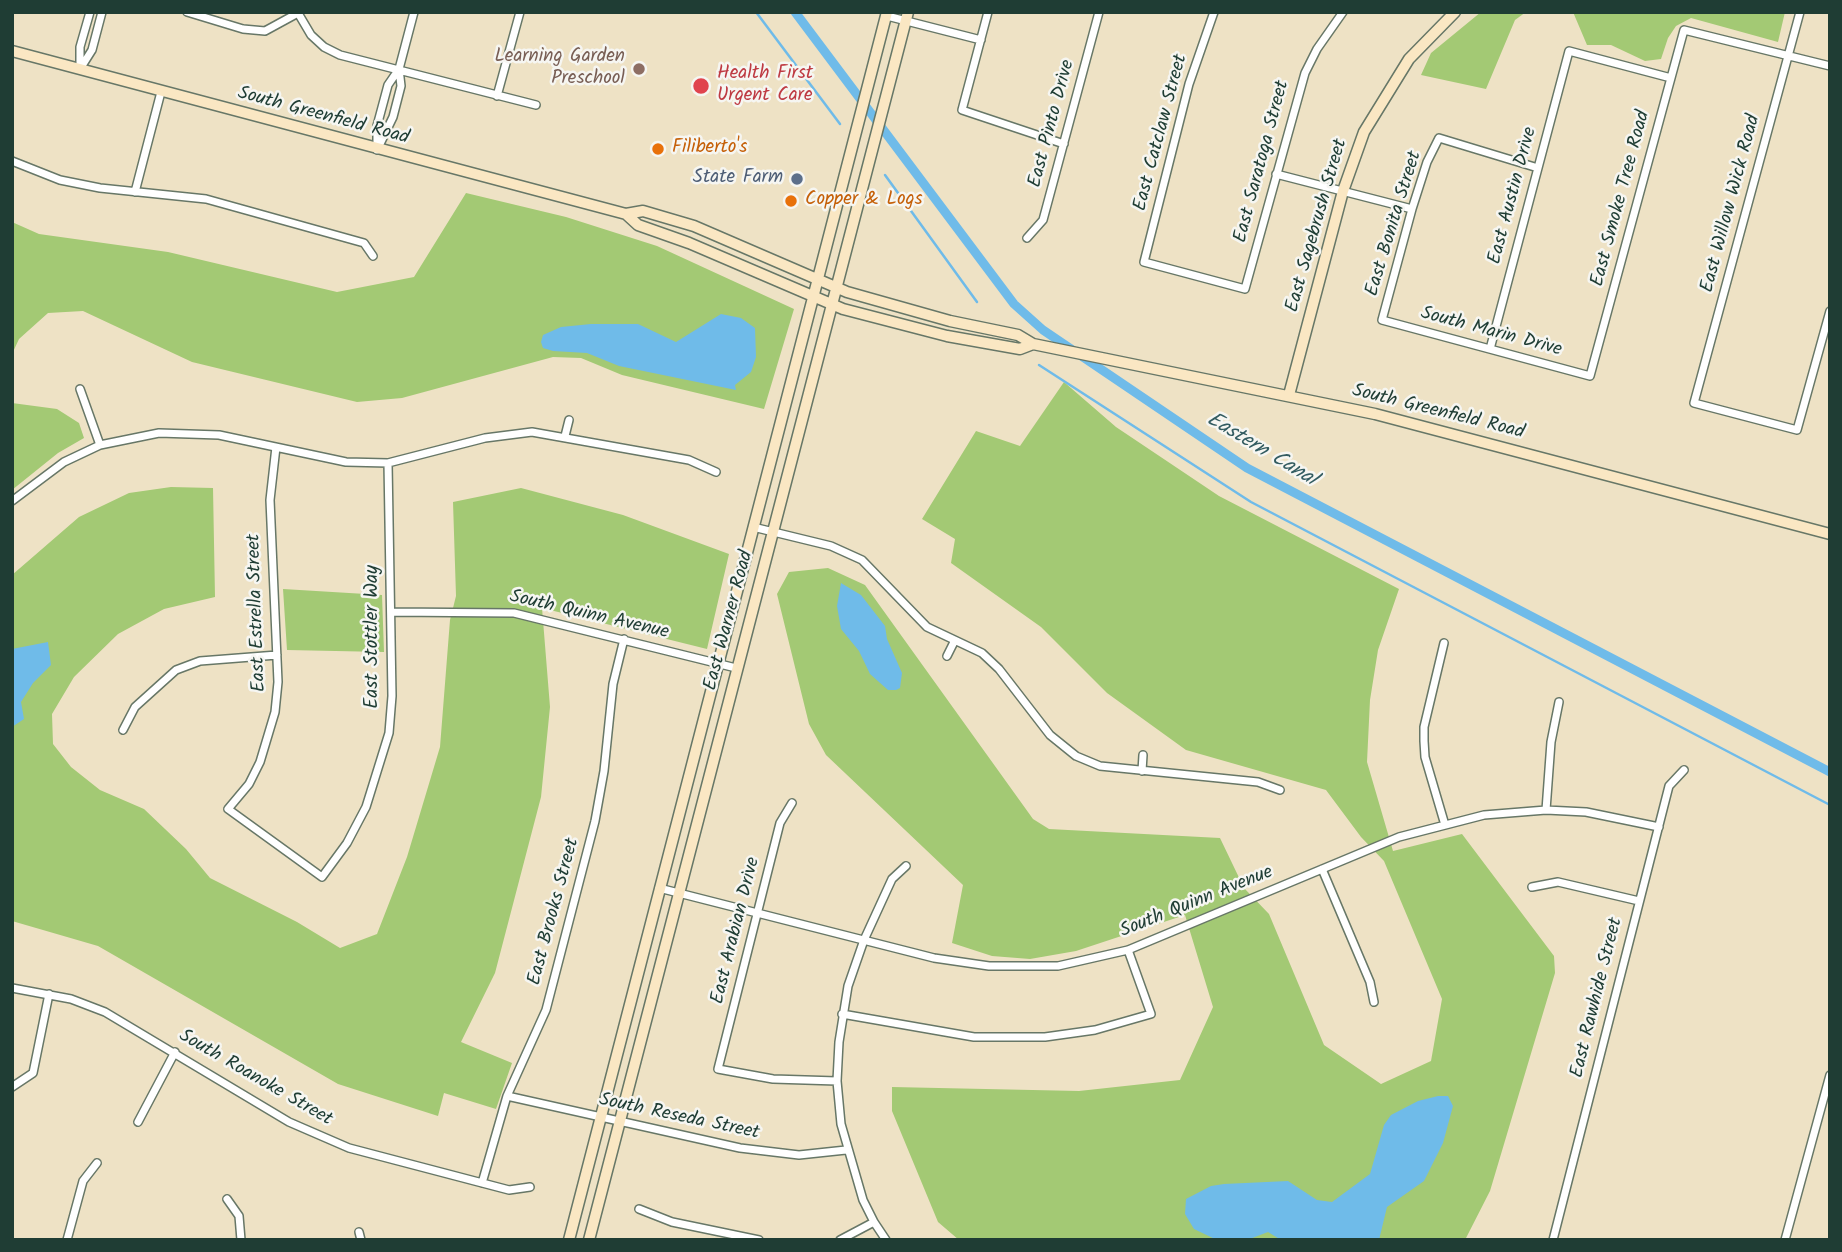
<!DOCTYPE html>
<style>
body{margin:0}
#map{position:relative;width:1842px;height:1252px;overflow:hidden;background:#eee2c5;font-family:Kalam,sans-serif}
canvas{display:block}
.frame{position:absolute;inset:0;border:14px solid #1f3d34;pointer-events:none}
</style>
<div id="map">
<canvas width="1842" height="1252"></canvas>
<div class="frame"></div>
</div>
<script>
const ctx = document.querySelector('canvas').getContext('2d');
ctx.lineJoin = 'round';
function fillPath(path, color) { ctx.fillStyle = color; ctx.fill(path, 'evenodd'); }
const poly = rows => new Path2D(rows.map(r => 'M' + r).join(''));
function strokePath(path, color, width, dash) { ctx.strokeStyle = color; ctx.lineWidth = width; ctx.lineCap = dash ? 'butt' : 'round'; ctx.setLineDash(dash || []); ctx.stroke(path); }
function write(font, color, halo, rows, align = 'center') {
  ctx.font = font + ' Kalam,sans-serif'; ctx.lineWidth = 5; ctx.setLineDash([]); ctx.textBaseline = 'middle'; ctx.strokeStyle = halo; ctx.fillStyle = color; for (const [text, x, y, turn = 0] of rows) {
    ctx.save(); ctx.translate(x, y); ctx.rotate((+turn || 0) * Math.PI / 180); ctx.textAlign = isNaN(turn) ? turn : align; if (halo) ctx.strokeText(text, 0, 0); ctx.fillText(text, 0, 0); ctx.restore();
  }
}
fillPath(poly([
 [1481,12,1526,12,1515,20,1486,89,1421,75,1431,53],
 [1573,12,1785,12,1778,42,1691,18,1676,26,1668,38,1661,59,1645,61,1611,45,1587,45],
 [466,193,566,217,657,246,794,309,764,409,622,375,581,358,553,357,402,398,357,402,192,362,83,311,48,313,19,339,12,354,12,222,39,234,168,252,337,292,414,277],
 [1064,382,1116,427,1219,496,1399,589,1378,650,1370,700,1367,762,1393,851,1462,834,1554,956,1555,973,1490,1191,1465,1240,959,1240,938,1222,892,1111,892,1087,1079,1091,1180,1080,1213,1007,1185,915,1076,951,1030,959,992,956,952,943,963,885,826,755,809,724,777,594,789,572,828,568,865,585,1033,819,1049,829,1220,838,1244,888,1269,914,1324,1045,1381,1084,1431,1061,1442,999,1384,861,1361,837,1326,790,1186,750,1107,693,1041,627,951,563,955,539,922,519,976,431,1020,446],
 [12,403,57,409,79,423,84,438,58,453,12,490],
 [171,487,213,488,215,597,164,609,118,634,74,677,52,714,53,744,71,767,100,790,144,809,186,849,210,878,297,922,340,948,377,934,407,857,440,747,450,620,456,596,453,502,521,488,623,515,729,554,707,649,542,608,550,707,541,797,495,973,461,1042,512,1063,496,1109,444,1093,438,1116,338,1084,98,946,12,921,12,575,79,517,129,493],
 [283,589,382,595,384,652,287,650]
]), '#a3c974');
fillPath(poly([
 [721,314,741,318,755,328,756,357,751,372,735,385,736,390,619,366,587,353,553,351,543,348,541,342,543,335,561,327,591,324,638,324,676,342],
 [841,583,861,595,885,626,887,639,902,673,900,688,896,690,888,690,870,674,859,651,841,629,837,606],
 [48,642,51,665,33,683,21,702,24,719,12,727,12,649],
 [1438,1096,1448,1096,1453,1106,1443,1143,1424,1181,1387,1207,1379,1240,1281,1240,1268,1232,1247,1240,1217,1240,1194,1229,1185,1214,1186,1199,1211,1186,1224,1184,1288,1181,1317,1200,1332,1202,1370,1174,1384,1125,1391,1115,1418,1101]
]), '#6fbbe9');
strokePath(poly([
 [756,12,840,124],
 [885,175,977,302],
 [1039,365,1251,502,1830,805]
]), '#6fbbe9', 2.5);
strokePath(poly([
 [795,12,1014,304,1043,330,1247,468,1830,772]
]), '#6fbbe9', 9);
const street = poly([
 [187,12,243,29,265,31,298,13,311,35,324,47,340,55,536,105],
 [988,12,962,110,1064,144],
 [1214,12,1189,84,1144,262,1245,289,1305,73,1317,49,1343,12],
 [1800,12,1694,403,1797,430,1830,311],
 [887,16,981,40],
 [80,68,80,47,90,12],
 [80,69,92,50,102,12],
 [497,96,520,12],
 [378,148,393,117,401,86,399,69],
 [377,150,377,126,388,85,399,69,414,12],
 [12,161,60,180,100,188,206,199,364,243,373,256],
 [1538,168,1439,138,1427,162,1412,209,1382,320,1590,376,1684,30,1830,66],
 [1276,174,1412,209],
 [135,192,161,92],
 [1027,238,1043,220,1099,12],
 [1490,349,1569,51,1671,78],
 [80,389,100,445],
 [565,436,569,420],
 [276,447,270,500,278,682,275,712,260,762,249,784,228,809,322,877,347,843,366,807,389,733,392,696,388,463],
 [12,501,64,462,100,445,159,433,219,435,346,462,388,463,485,438,532,432,689,460,716,472],
 [753,527,831,546,862,560,927,627,982,653,999,669,1050,735,1076,756,1100,766,1258,782,1280,790],
 [391,612,514,613,736,668],
 [1444,643,1424,727,1424,741,1425,757,1445,825],
 [947,656,954,642],
 [123,730,135,707,176,670,200,661,277,655],
 [1142,771,1143,755],
 [792,803,780,823,718,1069,773,1079,837,1081],
 [1546,810,1551,742,1559,702],
 [1322,869,1370,982,1374,1002],
 [1532,887,1558,882,1639,901],
 [659,888,934,958,989,966,1058,966,1128,950,1399,837,1484,815,1546,810,1586,812,1659,827],
 [12,988,71,999,105,1012,289,1122,349,1148,509,1190,530,1187],
 [842,1014,974,1037,1045,1037,1095,1030,1151,1014,1128,950],
 [12,1087,33,1073,49,994],
 [507,1096,740,1148,799,1155,846,1150],
 [138,1122,175,1052],
 [482,1183,507,1096,546,1010,595,821,604,771,613,684,624,639],
 [227,1199,239,1216,241,1240],
 [639,1209,672,1222,759,1240],
 [874,1222,863,1200,841,1124,837,1081,839,1042,848,986,864,940,892,879,906,866],
 [359,1232,361,1240],
 [67,1240,83,1181,97,1163],
 [840,1240,874,1222,886,1240],
 [1553,1240,1669,786,1684,770],
 [1785,1240,1830,1075]
]);
const secondary = poly([
 [12,51,626,214,643,211,694,226,847,292,950,321,1018,335,1033,344,1375,414,1830,534],
 [626,214,638,225,689,243,843,309,947,336,1020,349,1033,344],
 [1289,395,1343,191,1364,132,1409,59,1455,12],
 [569,1240,887,12],
 [589,1240,908,12]
]);
strokePath(street, '#677767', 10);
strokePath(secondary, '#677767', 13);
strokePath(street, '#fff', 7);
strokePath(secondary, '#fae7c3', 10);
for (const [x, y, r, color] of [
 [639,69,7,"#8d6e63"],
 [701,86,9,"#e0444e"],
 [658,149,7,"#e8710a"],
 [797,179,7,"#5c6f8a"],
 [791,201,7,"#e8710a"]
]) { const dot = new Path2D(); dot.arc(x, y, r, 0, 2 * Math.PI); ctx.fillStyle = color; ctx.fill(dot); strokePath(dot, '#f6f6f2', 2.5); }
write('19px', '#785e54', '#f6f6f2', [
 ["Learning Garden",625,58],
 ["Preschool",625,80]
], 'right');
write('19px', '#be3a42', '#f6f6f2', [
 ["Health First",717,75],
 ["Urgent Care",717,97]
], 'left');
write('19px', '#1f3d34', '#f6f6f2', [
 ["South Greenfield Road",323,117,15],
 ["East Pinto Drive",1053,124,-75],
 ["East Catclaw Street",1162,133,-75],
 ["East Saratoga Street",1263,162,-75],
 ["East Austin Drive",1514,196,-75],
 ["East Smoke Tree Road",1622,199,-75],
 ["East Willow Wick Road",1732,204,-75],
 ["East Bonita Street",1395,224,-73],
 ["East Sagebrush Street",1318,226,-74],
 ["South Marin Drive",1491,333,15],
 ["South Greenfield Road",1438,413,14],
 ["East Estrella Street",258,613,-92],
 ["South Quinn Avenue",589,616,13],
 ["East Warner Road",730,621,-75],
 ["East Stottler Way",374,637,-90],
 ["South Quinn Avenue",1197,903,-22],
 ["East Brooks Street",555,912,-75],
 ["East Arabian Drive",737,931,-76],
 ["East Rawhide Street",1598,998,-76],
 ["South Roanoke Street",255,1079,30],
 ["South Reseda Street",679,1118,12]
]);
write('19px', '#c56008', '#f6f6f2', [
 ["Filiberto's",672,149],
 ["Copper & Logs",805,201]
], 'left');
write('19px', '#4e5e75', '#f6f6f2', [
 ["State Farm",783,179]
], 'right');
write('italic 21px', '#335c61', '#f6f6f2', [
 ["Eastern Canal",1261,451,31]
]);
</script>
